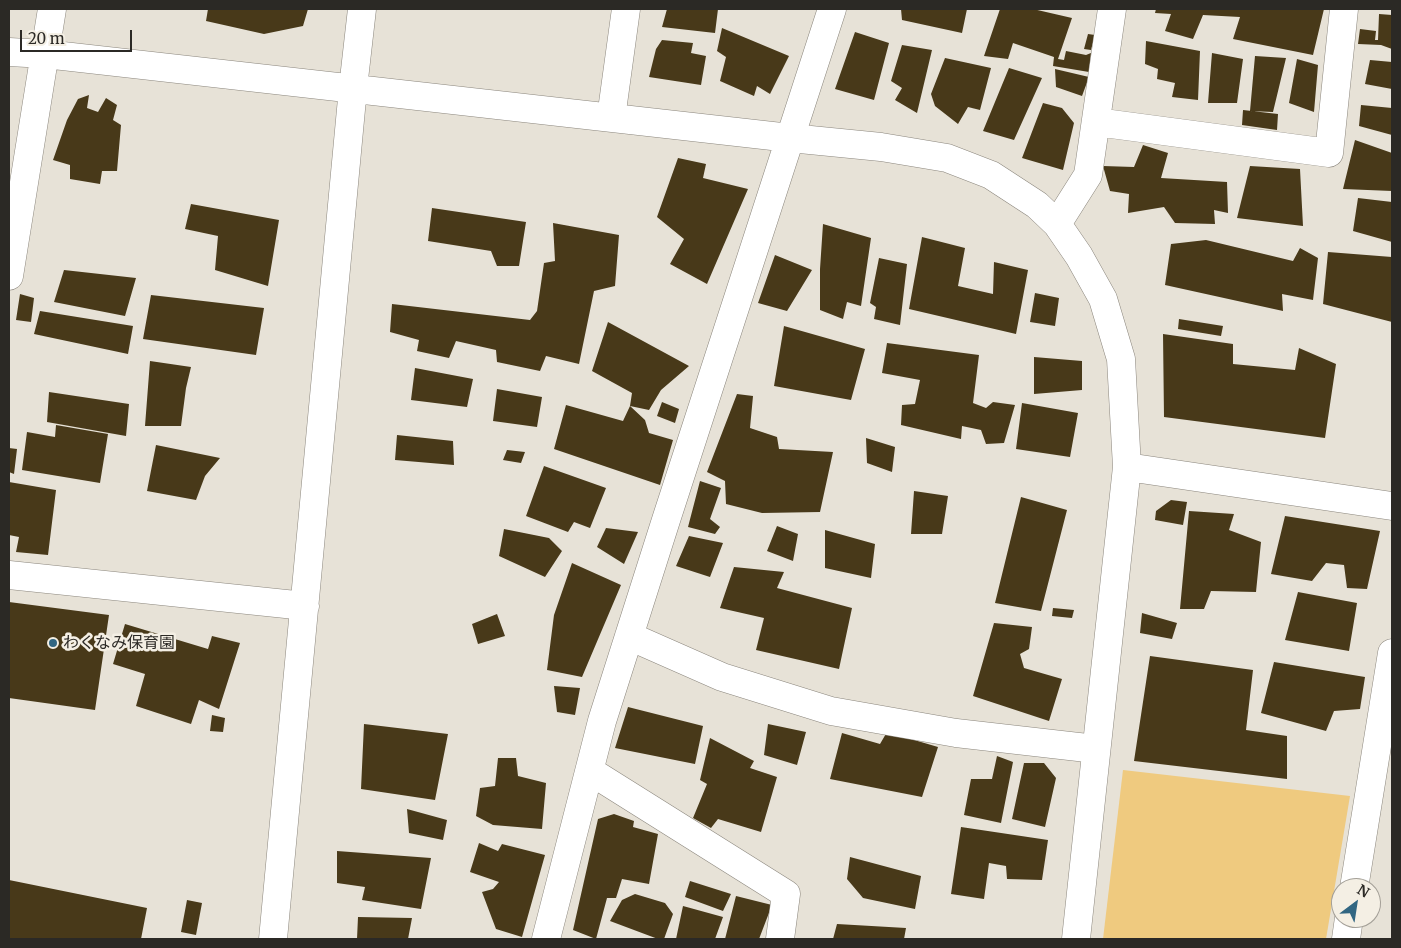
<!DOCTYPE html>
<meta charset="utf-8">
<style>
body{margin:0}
#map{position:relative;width:1401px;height:948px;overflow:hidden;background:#e7e2d7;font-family:Merriweather,serif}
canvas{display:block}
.frame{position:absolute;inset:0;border:10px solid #2b2925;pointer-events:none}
.north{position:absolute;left:1331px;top:878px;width:50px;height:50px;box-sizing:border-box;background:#f4efe4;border:1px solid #a4a098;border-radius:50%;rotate:31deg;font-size:14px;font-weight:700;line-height:20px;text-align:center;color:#2b2925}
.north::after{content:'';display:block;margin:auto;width:18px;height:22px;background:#316682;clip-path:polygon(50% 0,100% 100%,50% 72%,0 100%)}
.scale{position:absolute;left:20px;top:30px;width:112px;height:22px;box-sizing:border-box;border:2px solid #2b2925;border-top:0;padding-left:6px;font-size:15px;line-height:18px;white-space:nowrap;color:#2b2925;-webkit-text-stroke:4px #f4efe4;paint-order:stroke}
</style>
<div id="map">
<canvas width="1401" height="948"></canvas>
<div class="frame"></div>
<div class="north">N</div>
<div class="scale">20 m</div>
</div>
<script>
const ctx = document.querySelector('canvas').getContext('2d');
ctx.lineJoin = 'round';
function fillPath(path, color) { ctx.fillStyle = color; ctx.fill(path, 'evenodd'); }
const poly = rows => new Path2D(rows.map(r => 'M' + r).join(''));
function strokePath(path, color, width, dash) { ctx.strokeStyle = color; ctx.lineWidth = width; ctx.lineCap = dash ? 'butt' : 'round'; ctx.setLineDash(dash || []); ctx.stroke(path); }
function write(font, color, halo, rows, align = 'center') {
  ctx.font = font + ' Merriweather,"Noto Sans JP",serif'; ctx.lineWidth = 5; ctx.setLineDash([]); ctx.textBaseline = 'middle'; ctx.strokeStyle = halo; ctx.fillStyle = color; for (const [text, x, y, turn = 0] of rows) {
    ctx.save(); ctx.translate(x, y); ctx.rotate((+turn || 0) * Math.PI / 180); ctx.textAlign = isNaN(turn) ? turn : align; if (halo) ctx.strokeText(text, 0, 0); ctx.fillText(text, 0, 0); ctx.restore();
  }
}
fillPath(poly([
 [1123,770,1350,796,1326,939,1103,939]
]), '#efca7f');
fillPath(poly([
 [208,9,308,9,303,26,264,34,206,21],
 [667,9,718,9,715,33,662,27],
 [901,9,967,9,962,33,902,20],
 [1000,9,1033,9,1072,18,1058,59,1064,60,1066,51,1086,55,1091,53,1089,72,1053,66,1054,57,1013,43,1008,59,984,56],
 [1156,9,1324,9,1313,55,1233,39,1240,17,1203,15,1193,39,1165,31,1171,14,1155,13],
 [1379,14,1392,15,1392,49,1381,45,1358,44,1360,29,1376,31,1375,40,1378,40],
 [722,28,789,56,770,94,757,86,754,96,720,81,726,57,717,51],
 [855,32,889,43,874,100,835,89],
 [1088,34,1095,35,1091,50,1084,49],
 [662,40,693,43,691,53,706,56,701,85,649,77,656,49],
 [1146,41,1200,51,1198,100,1172,97,1175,83,1157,79,1158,69,1145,64],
 [902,45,932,50,917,113,895,100,902,88,891,81],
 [1212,53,1243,59,1237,103,1208,103],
 [1255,56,1286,58,1273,112,1250,111],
 [945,58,991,68,980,110,968,107,958,124,935,106,931,94],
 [1297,59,1318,65,1314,112,1289,103],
 [1370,60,1392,62,1392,89,1365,84],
 [1009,68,1042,78,1014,140,983,131],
 [1055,69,1089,77,1082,96,1056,87],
 [89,95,87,108,98,112,106,98,117,105,113,120,121,125,117,171,102,171,100,184,70,179,70,165,53,160,67,120,78,99],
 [1043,103,1062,108,1074,123,1063,170,1022,158],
 [1361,105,1392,108,1392,135,1359,126],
 [1243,110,1278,114,1277,130,1242,125],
 [1355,140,1392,153,1392,191,1343,189],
 [1143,145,1168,153,1161,178,1227,182,1228,213,1214,210,1215,224,1175,223,1164,207,1128,213,1129,194,1110,191,1103,166,1134,167],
 [678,158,706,164,703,178,748,189,707,284,670,264,684,239,657,217],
 [1250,166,1300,169,1303,226,1237,218],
 [1358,198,1392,202,1392,242,1353,231],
 [191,204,279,220,268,286,215,270,218,236,185,229],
 [432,208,526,222,519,266,497,266,491,251,428,241],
 [553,223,619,235,615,286,594,291,579,364,546,356,540,371,497,362,496,350,456,341,449,358,417,351,419,340,390,332,392,304,530,320,537,311,544,263,555,261],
 [823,224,871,238,861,306,847,302,843,319,820,310,820,269],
 [922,237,965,248,958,286,993,294,994,262,1028,270,1016,334,909,309],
 [1206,240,1293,261,1300,248,1318,258,1313,300,1282,294,1283,311,1165,285,1171,244],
 [1328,252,1392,257,1392,322,1323,304],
 [775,255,812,270,787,311,758,303],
 [879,258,907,264,900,325,874,319,876,307,870,303],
 [64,270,136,278,125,316,54,302],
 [1035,293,1059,298,1055,326,1030,322],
 [20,294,34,298,31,322,16,320],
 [151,295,264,308,256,355,143,339],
 [40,311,133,326,128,354,34,334],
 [1179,319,1223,326,1221,336,1178,329],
 [608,322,689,366,661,390,649,410,630,406,632,393,592,371],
 [784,326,865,349,851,400,774,386],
 [1163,334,1233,344,1233,364,1295,370,1299,348,1336,364,1325,438,1164,417],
 [887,343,979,355,973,403,986,408,993,402,1015,405,1004,443,986,444,981,430,962,426,961,439,901,425,902,405,915,404,920,380,882,373],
 [1034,357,1082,361,1082,390,1034,394],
 [150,361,191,367,186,388,181,426,145,426],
 [415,368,473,379,467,407,411,400],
 [497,389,542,397,537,427,493,421],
 [49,392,129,404,126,436,47,422],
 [737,394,753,396,750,428,777,437,779,449,833,452,820,512,762,513,726,504,725,481,707,472],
 [662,402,679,409,675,423,657,416],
 [1022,403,1078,413,1070,457,1016,449],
 [566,405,623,421,630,406,645,420,649,433,673,440,660,485,554,449],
 [56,425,108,434,100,483,22,470,27,432,55,437],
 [397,435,453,441,454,465,395,460],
 [866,438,895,447,892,472,867,463],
 [156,445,220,458,205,476,196,500,147,491],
 [9,448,17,449,14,474,9,472],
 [507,450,525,452,521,463,503,460],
 [544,466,606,488,590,528,574,522,568,532,526,516],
 [700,481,721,488,710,519,720,527,715,534,688,527],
 [9,482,56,490,48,555,16,552,19,537,9,535],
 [914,491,948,496,942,534,911,534],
 [1021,497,1067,510,1041,611,995,603],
 [1171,500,1187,502,1183,525,1155,520,1156,511],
 [1189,511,1234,514,1229,530,1261,542,1256,592,1211,591,1204,609,1180,609],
 [1285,516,1380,531,1367,589,1347,588,1344,565,1326,563,1312,581,1271,574],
 [777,526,798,534,793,561,767,551],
 [606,528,638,532,624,564,597,547],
 [504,529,549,538,562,551,545,577,499,556],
 [825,530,875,544,871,578,825,568],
 [689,536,723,543,710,577,676,566],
 [572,563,621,585,582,677,547,670,554,615],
 [734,567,784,572,777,588,852,608,839,669,756,650,764,618,720,608],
 [1298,592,1357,603,1349,651,1285,640],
 [9,602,109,615,95,710,9,698],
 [1053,608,1074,610,1072,618,1052,616],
 [1142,613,1177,623,1172,639,1140,633],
 [497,614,505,636,478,644,472,624],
 [994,623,1032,627,1029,649,1020,654,1024,668,1062,679,1049,721,973,696],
 [125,624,208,649,212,636,240,643,219,709,199,700,191,724,136,706,145,674,113,664],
 [1150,656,1253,670,1246,730,1287,736,1287,779,1134,761],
 [1274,662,1365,677,1360,709,1334,711,1326,731,1261,713],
 [554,686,580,688,575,715,557,712],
 [628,707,703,726,695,764,615,748],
 [212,715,225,718,223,732,210,731],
 [364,724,448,734,435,800,361,789],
 [768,724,806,732,797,765,764,755],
 [887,732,938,747,922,797,830,779,842,733,880,744],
 [710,738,754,761,750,768,777,777,761,832,718,819,711,828,693,818,707,784,700,780],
 [997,756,1013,762,1001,823,964,815,971,779,992,779],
 [498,758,516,758,518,776,546,783,542,829,493,825,476,816,480,788,495,786],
 [1024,763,1044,763,1056,778,1045,827,1012,819],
 [407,809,447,820,443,840,409,833],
 [614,814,634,821,633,827,658,834,649,884,622,879,616,898,607,898,596,939,573,930,598,819],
 [961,827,1048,840,1042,880,1007,879,1006,866,989,863,984,899,951,894],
 [479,843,498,851,502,844,545,855,522,937,496,929,482,892,493,889,499,882,470,872],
 [337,851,431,858,421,909,362,900,365,887,337,883],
 [850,857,921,876,915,909,863,898,847,879],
 [9,880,147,908,141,939,9,939],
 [690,881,731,894,723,911,685,897],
 [635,894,665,903,673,914,664,939,658,939,610,921,622,900],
 [736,896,772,905,759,939,725,939],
 [187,900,202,903,196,935,181,932],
 [683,906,723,917,715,939,676,939],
 [358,917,412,918,408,939,357,939],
 [837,924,906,928,904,939,833,939]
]), '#483919');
const minor = poly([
 [9,52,45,54,790,138,881,147,947,158,991,175,1037,205,1057,224,1079,256,1103,299,1121,359,1127,467,1076,939],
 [611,118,626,9],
 [1096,122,1329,153,1344,9],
 [1057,224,1088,175,1112,9],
 [9,276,52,9],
 [1127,467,1392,506],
 [9,575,305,606],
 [629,636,722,677,831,711,956,733,1096,749],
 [590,771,786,894,780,939],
 [1354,888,1392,653],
 [273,939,353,88,362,9],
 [546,939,602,721,666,520,832,9],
 [1346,939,1349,918]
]);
strokePath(minor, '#8b867d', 29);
strokePath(minor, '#fff', 28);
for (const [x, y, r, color] of [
 [53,643,5,"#316682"]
]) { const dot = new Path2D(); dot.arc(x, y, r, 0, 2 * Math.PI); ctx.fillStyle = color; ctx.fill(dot); strokePath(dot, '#f4efe4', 2); }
write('16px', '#2b2925', '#f4efe4', [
 ["わくなみ保育園",63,643]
], 'left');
</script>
